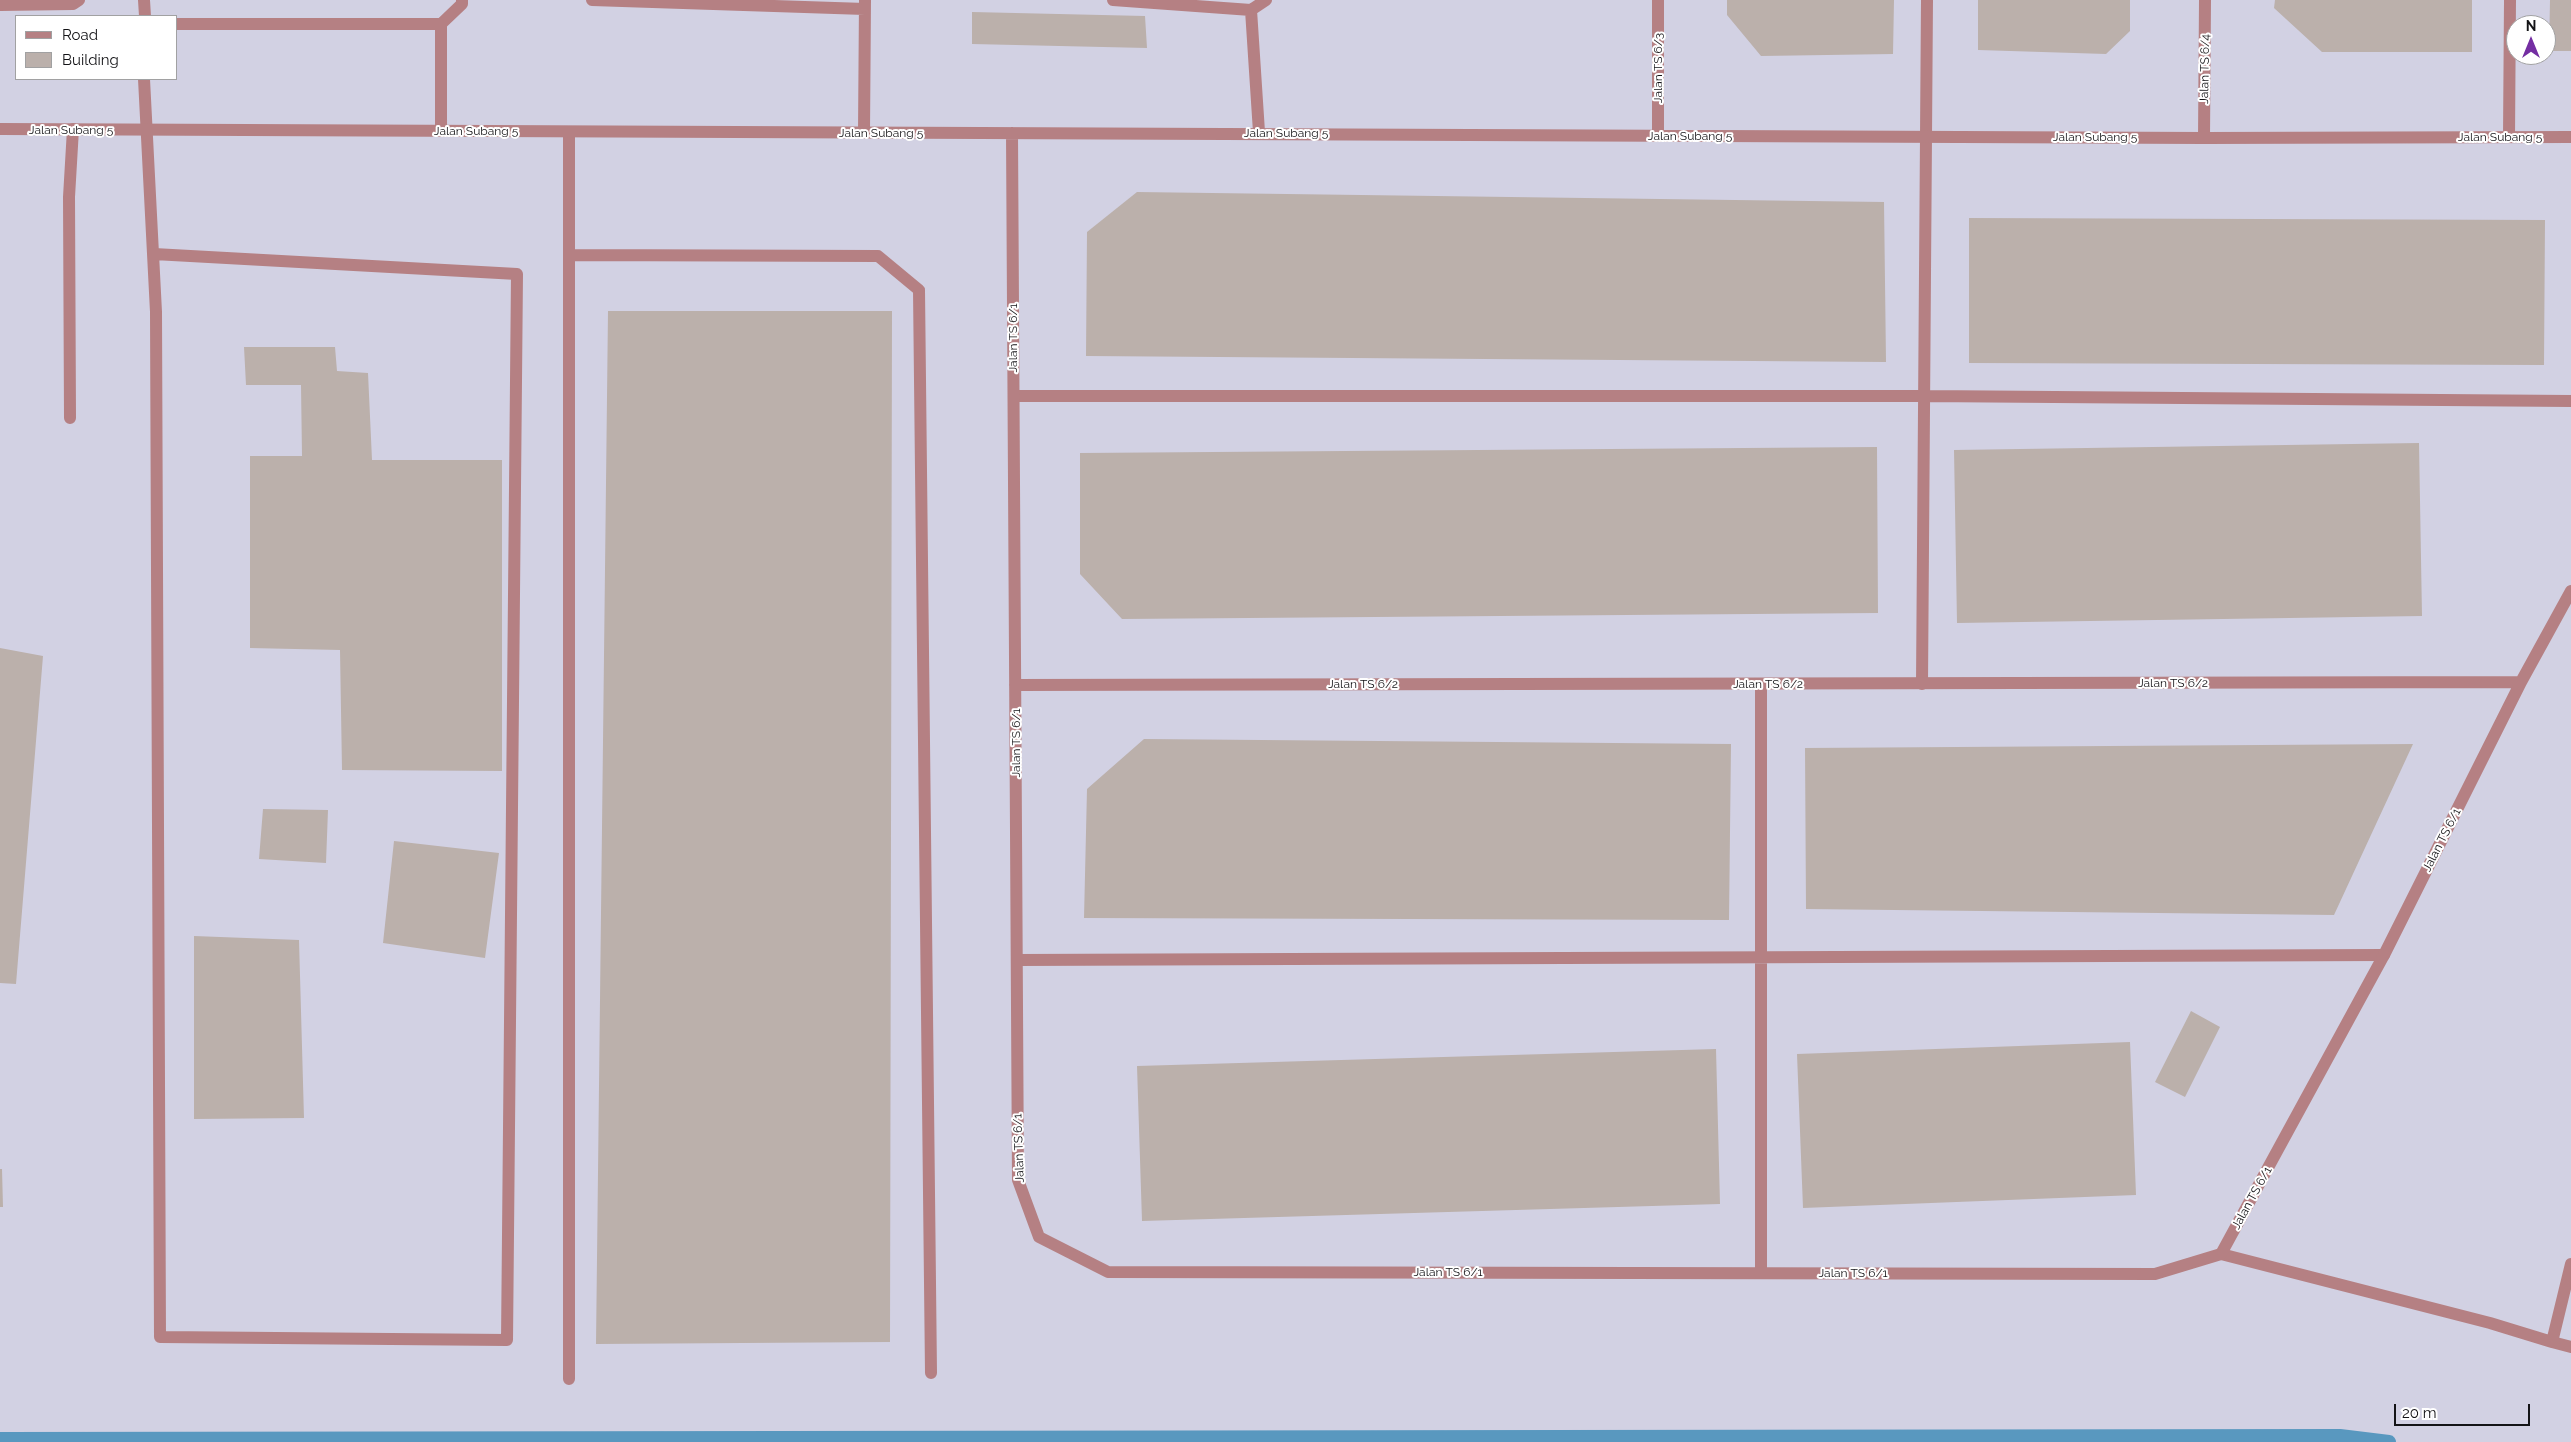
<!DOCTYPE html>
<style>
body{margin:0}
#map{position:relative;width:2571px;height:1442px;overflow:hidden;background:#dddde8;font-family:Raleway,sans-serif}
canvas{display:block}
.legend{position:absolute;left:15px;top:15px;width:162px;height:65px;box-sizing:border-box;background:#fff;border:1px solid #a1a1a2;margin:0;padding:6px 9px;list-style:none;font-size:15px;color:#131316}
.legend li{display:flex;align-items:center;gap:10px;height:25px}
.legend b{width:25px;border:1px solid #a1a1a2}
.north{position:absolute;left:2506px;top:15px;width:50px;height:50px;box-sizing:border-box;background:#fff;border:1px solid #a1a1a2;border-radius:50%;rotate:0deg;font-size:14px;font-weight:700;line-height:20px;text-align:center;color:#131316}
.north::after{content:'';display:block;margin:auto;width:18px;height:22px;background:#742ea2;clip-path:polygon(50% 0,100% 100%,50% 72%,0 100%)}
.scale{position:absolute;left:2394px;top:1404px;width:136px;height:22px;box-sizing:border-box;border:2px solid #131316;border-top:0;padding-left:6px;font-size:15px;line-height:18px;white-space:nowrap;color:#131316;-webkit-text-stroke:4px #fff;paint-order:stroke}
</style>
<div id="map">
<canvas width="2571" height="1442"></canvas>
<ul class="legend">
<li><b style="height:6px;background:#b58083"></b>Road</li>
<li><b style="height:14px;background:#bbb0ab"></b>Building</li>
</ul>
<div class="north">N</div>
<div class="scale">20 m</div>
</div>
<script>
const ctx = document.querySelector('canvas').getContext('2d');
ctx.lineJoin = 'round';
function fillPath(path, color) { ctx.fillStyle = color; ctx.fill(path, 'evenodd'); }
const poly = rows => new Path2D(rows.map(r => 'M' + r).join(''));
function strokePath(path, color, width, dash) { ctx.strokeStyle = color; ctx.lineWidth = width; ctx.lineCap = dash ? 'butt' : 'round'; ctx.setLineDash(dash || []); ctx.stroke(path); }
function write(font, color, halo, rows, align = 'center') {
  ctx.font = font + ' Raleway,sans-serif'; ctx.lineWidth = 4; ctx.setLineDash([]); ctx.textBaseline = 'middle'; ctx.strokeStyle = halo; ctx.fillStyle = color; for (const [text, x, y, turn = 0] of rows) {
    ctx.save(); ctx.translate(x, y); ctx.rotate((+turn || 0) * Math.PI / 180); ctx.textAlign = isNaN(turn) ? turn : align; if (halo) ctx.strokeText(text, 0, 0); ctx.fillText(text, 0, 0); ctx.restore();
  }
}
fillPath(poly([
 [0,0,2571,0,2571,1442,0,1442],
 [16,16,176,16,176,79,16,79],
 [2516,25,2546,25,2546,55,2516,55]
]), '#d2d1e3');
strokePath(poly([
 [0,1439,2340,1436,2389,1442]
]), '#5998bf', 14);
fillPath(poly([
 [1727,0,1894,0,1893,54,1761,56,1727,15],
 [1978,0,2130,0,2130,31,2106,54,1978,50],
 [2275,0,2472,0,2472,52,2322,52,2274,8],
 [2550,0,2571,0,2571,51,2549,51],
 [972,12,1145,16,1147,48,972,44],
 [1137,192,1884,202,1886,362,1086,356,1087,232],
 [1969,218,2545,220,2544,365,1969,363],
 [608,311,892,311,890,1342,596,1344],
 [244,347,335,347,337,371,368,373,372,460,502,460,502,771,342,770,340,650,250,648,250,456,302,456,301,385,246,385],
 [2419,443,2422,616,1957,623,1954,450],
 [1877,447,1878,613,1122,619,1080,574,1080,453],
 [0,648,43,656,16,984,0,983],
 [1144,739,1731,744,1729,920,1084,918,1087,789],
 [2413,744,2334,915,1806,909,1805,748],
 [263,809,328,810,326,863,259,859],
 [394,841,499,853,485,958,383,943],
 [194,936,299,940,304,1118,194,1119],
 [2191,1011,2220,1027,2185,1097,2155,1082],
 [2130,1042,2136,1195,1803,1208,1797,1054],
 [1716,1049,1720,1204,1142,1221,1137,1066],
 [0,1169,2,1169,3,1207,0,1207]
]), '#bbb0ab');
strokePath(poly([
 [144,0,145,16],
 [592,0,865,9],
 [1113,0,1251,10,1266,0],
 [0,5,73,4,79,0],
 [1251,10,1259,132],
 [176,24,441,24,462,4,462,0],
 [144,79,156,312,160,1337,507,1340,517,274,154,254],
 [441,131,441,24],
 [569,132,569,1379],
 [864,132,865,0],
 [2509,137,2510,0],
 [569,255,878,256,919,290,931,1373],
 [1014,396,1925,396,2571,401],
 [70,418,69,197,73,129],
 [1761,684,1761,1273],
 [1922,684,1927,0],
 [1017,960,2384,955],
 [2221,1254,2490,1323,2552,1342],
 [2571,1264,2552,1342,2571,1347]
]), '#b58083', 12);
strokePath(poly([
 [1658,0,1658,135],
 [0,129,2204,138,2571,137],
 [1012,133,1018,1180,1039,1237,1108,1272,2155,1274,2221,1254,2384,955,2521,682,2571,591],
 [2204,138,2205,0],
 [1015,685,2521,682]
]), '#b58083', 12);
write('12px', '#131316', '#fff', [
 ["Jalan TS 6/3",1658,68,-90],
 ["Jalan TS 6/4",2205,69,-89],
 ["Jalan Subang 5",71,130],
 ["Jalan Subang 5",476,131],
 ["Jalan Subang 5",881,133],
 ["Jalan Subang 5",1286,133],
 ["Jalan Subang 5",1690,136],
 ["Jalan Subang 5",2095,137],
 ["Jalan Subang 5",2500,137],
 ["Jalan TS 6/1",1013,338,-90],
 ["Jalan TS 6/2",2173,683],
 ["Jalan TS 6/2",1363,684],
 ["Jalan TS 6/2",1768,684],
 ["Jalan TS 6/1",1016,743,-90],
 ["Jalan TS 6/1",2442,840,-63],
 ["Jalan TS 6/1",1019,1148,-92],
 ["Jalan TS 6/1",2252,1198,-61],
 ["Jalan TS 6/1",1448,1272],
 ["Jalan TS 6/1",1853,1273]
]);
</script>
